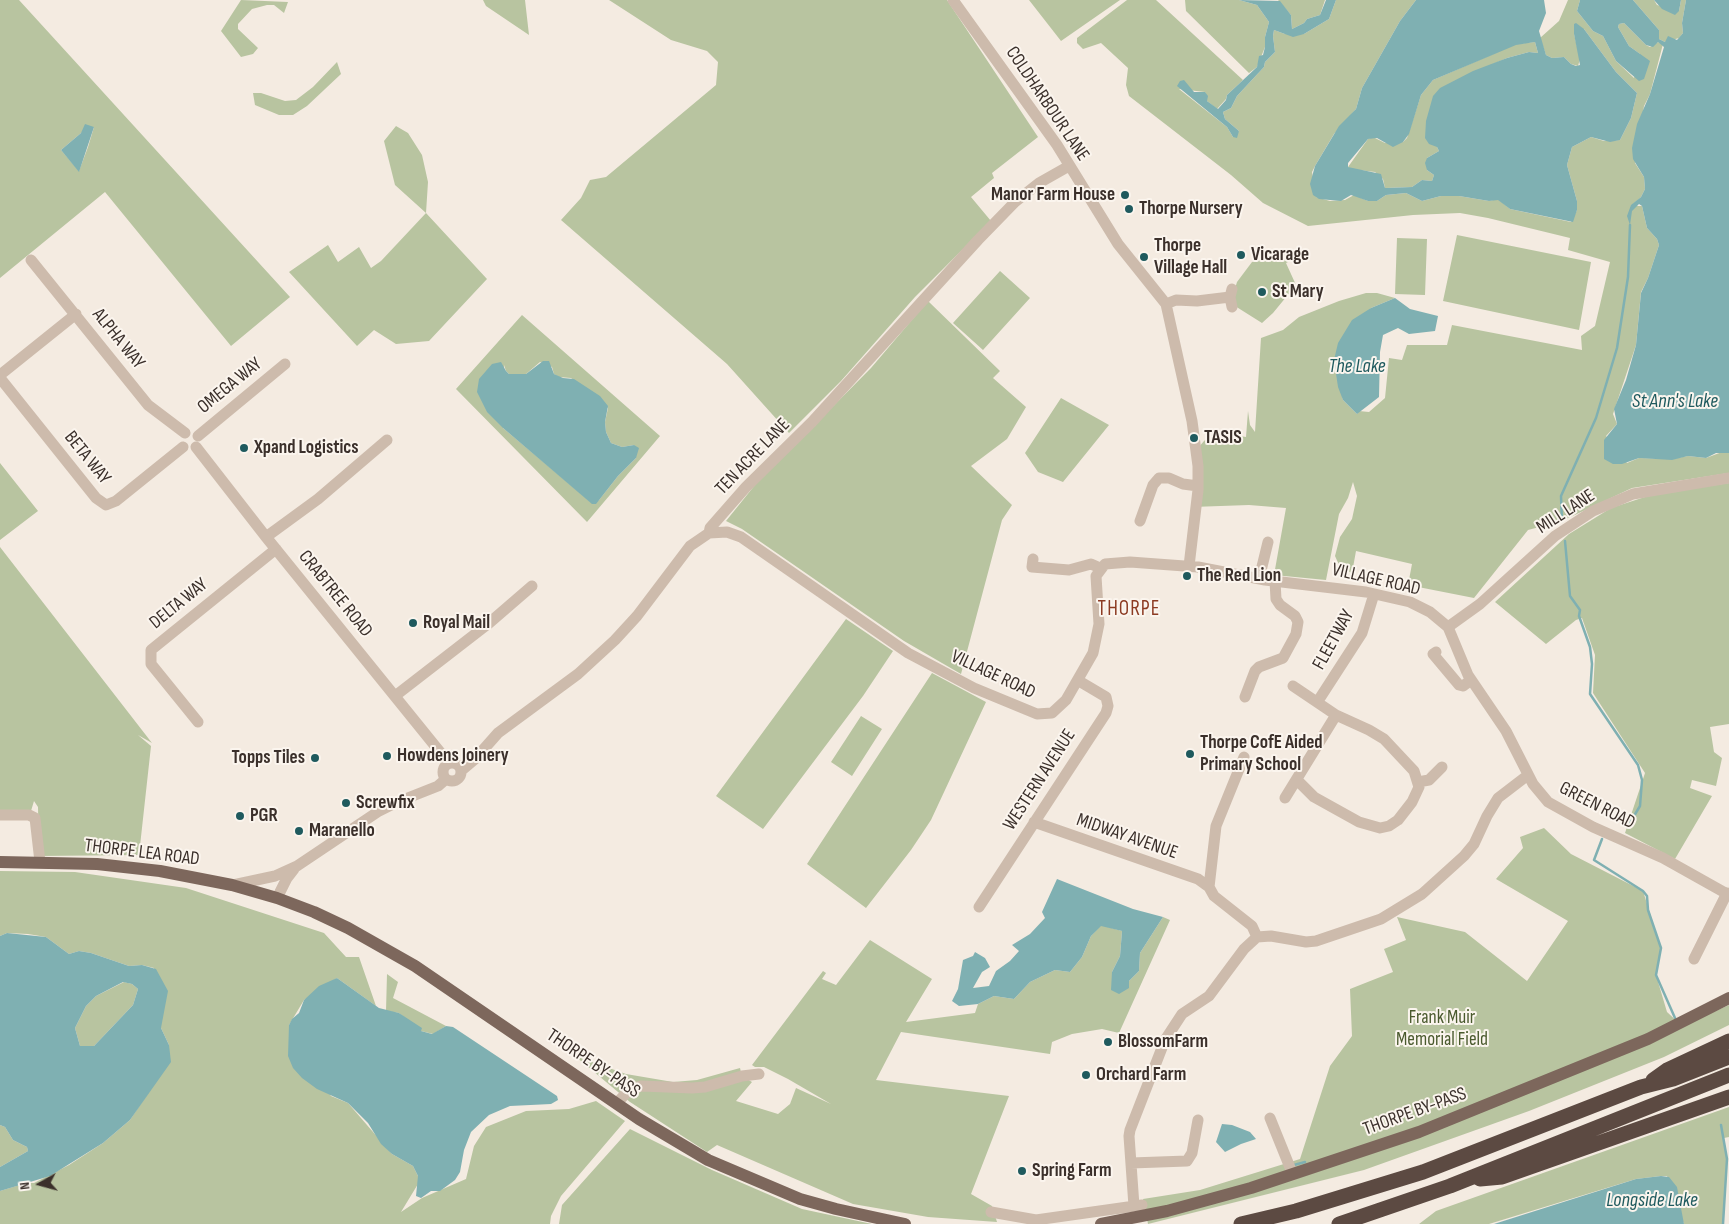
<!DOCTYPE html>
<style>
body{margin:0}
#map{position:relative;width:1729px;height:1224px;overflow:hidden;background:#f4ebe1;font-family:"Sofia Sans Condensed",sans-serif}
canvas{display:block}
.north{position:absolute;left:15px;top:1159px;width:50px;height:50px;-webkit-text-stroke:4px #fbf5ee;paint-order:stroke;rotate:263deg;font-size:14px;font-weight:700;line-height:20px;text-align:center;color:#3b302b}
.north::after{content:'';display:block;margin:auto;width:18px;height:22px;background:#3b302b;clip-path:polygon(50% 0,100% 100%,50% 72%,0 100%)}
</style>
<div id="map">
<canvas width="1729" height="1224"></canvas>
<div class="north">N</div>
</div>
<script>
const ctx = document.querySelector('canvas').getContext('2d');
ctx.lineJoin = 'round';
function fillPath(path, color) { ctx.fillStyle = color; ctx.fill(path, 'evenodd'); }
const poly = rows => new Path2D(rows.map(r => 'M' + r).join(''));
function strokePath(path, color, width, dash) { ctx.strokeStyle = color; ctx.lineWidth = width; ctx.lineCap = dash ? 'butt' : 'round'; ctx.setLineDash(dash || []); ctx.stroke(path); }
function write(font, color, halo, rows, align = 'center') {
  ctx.font = font + ' "Sofia Sans Condensed",sans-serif'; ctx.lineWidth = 4; ctx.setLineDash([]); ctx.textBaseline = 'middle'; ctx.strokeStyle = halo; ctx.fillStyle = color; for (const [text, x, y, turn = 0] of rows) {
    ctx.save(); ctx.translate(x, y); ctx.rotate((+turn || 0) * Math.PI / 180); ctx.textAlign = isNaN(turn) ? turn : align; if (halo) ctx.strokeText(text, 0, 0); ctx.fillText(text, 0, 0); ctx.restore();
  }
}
fillPath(poly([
 [0,0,19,0,290,297,231,346,105,192,0,278],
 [94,127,88,147,79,171,61,150,81,133],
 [241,0,288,2,284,13,274,5,267,5,252,9,238,24,238,29,258,48,253,54,241,57,221,31],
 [483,0,525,0,529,35,486,6],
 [609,0,947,0,1038,137,992,173,994,178,971,197,991,221,915,297,841,381,789,433,727,364,561,220,581,198,590,180,606,177,716,85,718,62,707,51,671,40],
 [1029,0,1120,0,1061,41],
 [1127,0,1156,0,1243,80,1227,95,1226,99,1217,109,1207,101,1205,92,1179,89,1227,127,1233,137,1239,131,1225,119,1223,112,1231,108,1237,96,1264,67,1265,62,1275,52,1273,36,1274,30,1285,34,1304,34,1329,19,1336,0,1416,0,1400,21,1362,88,1356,109,1334,134,1315,166,1312,172,1316,197,1330,201,1345,200,1354,195,1368,201,1377,201,1386,195,1406,193,1422,201,1441,196,1459,196,1489,201,1498,199,1510,209,1571,222,1577,210,1577,201,1567,165,1572,147,1591,137,1604,141,1620,140,1631,118,1637,93,1616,72,1584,29,1574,34,1580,59,1578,66,1571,64,1564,57,1552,58,1546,55,1540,38,1559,21,1568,0,1580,0,1577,11,1593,31,1603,36,1616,61,1634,78,1640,54,1629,46,1618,27,1619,24,1624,23,1646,45,1650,47,1658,42,1663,44,1650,94,1644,106,1635,163,1644,177,1645,189,1641,197,1631,206,1642,206,1647,228,1657,239,1659,245,1648,278,1641,292,1636,345,1613,414,1617,424,1606,436,1627,463,1639,458,1672,459,1688,456,1706,458,1722,452,1729,453,1729,473,1632,488,1562,521,1528,530,1474,598,1408,585,1412,564,1369,554,1356,551,1352,573,1340,567,1335,556,1340,537,1352,519,1357,496,1353,482,1348,498,1339,514,1326,580,1274,575,1286,508,1249,505,1192,507,1198,448,1204,441,1209,436,1221,433,1246,437,1248,411,1250,425,1255,432,1261,338,1283,330,1299,317,1339,301,1366,293,1377,293,1395,298,1371,308,1334,359,1343,400,1357,414,1359,411,1369,412,1385,398,1389,358,1402,360,1407,345,1447,345,1452,325,1582,350,1581,336,1595,326,1610,262,1568,250,1570,238,1488,218,1460,213,1413,215,1308,226,1263,203,1231,175,1129,96,1126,85,1128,68,1101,43,1083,49,1077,43,1077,38],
 [1185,0,1239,0,1257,5,1269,22,1265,37,1265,47,1257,67,1249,73,1186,11],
 [1278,0,1325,0,1320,15,1307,19,1304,23,1292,29,1291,15],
 [1633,0,1654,0,1657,5,1679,11,1681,0,1686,0,1682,23,1683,33,1679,38,1665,42,1659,39,1659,30],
 [1535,42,1538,53,1529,52,1507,58,1463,77,1437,147,1439,151,1427,158,1427,170,1434,175,1432,181,1422,180,1412,187,1385,188,1383,179,1375,172,1351,169,1348,167,1368,139,1373,137,1385,143,1403,142,1407,138,1421,95,1433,80,1516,44],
 [337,62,341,74,307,106,293,115,279,115,255,105,253,93,261,93,285,101,296,100,313,87],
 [396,126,408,133,422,155,428,182,426,213,487,279,429,341,396,344,374,330,357,346,289,272,328,245,338,262,359,247,371,268,381,261,426,213,395,185,384,141],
 [1457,235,1591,262,1579,330,1443,301],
 [1397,238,1427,239,1425,295,1395,294],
 [1288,250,1292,260,1286,263,1296,285,1273,313,1262,323,1235,306,1233,295,1237,282,1252,262],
 [1000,271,1030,298,983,350,953,323],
 [928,301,1000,371,993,378,1026,407,1007,439,971,466,1012,505,1002,520,961,674,904,641,742,529,726,521,755,485,871,368],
 [522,315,660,436,587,522,456,389],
 [540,362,552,367,554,374,559,377,571,378,608,408,605,422,606,432,611,443,622,447,634,445,636,458,618,476,599,500,592,503,503,428,504,365,506,371,509,374,526,374],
 [1061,398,1109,425,1063,482,1038,472,1025,453],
 [0,463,38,511,0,540],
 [1729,483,1729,724,1710,727,1714,752,1722,758,1716,786,1692,780,1690,788,1712,796,1675,859,1625,833,1645,773,1593,693,1595,655,1582,618,1576,620,1546,644,1495,602,1569,534,1611,508,1651,495],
 [0,547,152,743,138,735,151,746,139,855,39,856,38,807,34,801,31,811,0,811],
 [846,619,893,651,863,696,763,829,716,796],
 [932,673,986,702,931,820,911,850,866,908,807,864],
 [861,716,882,729,852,776,831,762],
 [1544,828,1571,854,1643,891,1661,948,1656,975,1667,1012,1682,1026,1729,1005,1729,1025,1664,1057,1529,1111,1364,1170,1148,1224,1143,1199,1200,1190,1300,1159,1330,1066,1352,1036,1350,989,1393,972,1384,949,1406,940,1397,917,1465,932,1527,981,1568,921,1496,879,1523,848,1520,837],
 [0,871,75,872,186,888,324,933,346,957,359,957,376,1006,337,978,304,1000,289,1025,331,1096,348,1103,392,1154,413,1166,418,1176,418,1184,401,1212,422,1198,466,1179,474,1146,486,1127,526,1111,569,1109,596,1101,625,1121,561,1196,551,1216,550,1224,0,1224,0,1191,26,1183,34,1183,69,1165,103,1143,130,1120,150,1090,169,1045,161,1028,154,968,142,965,129,966,91,953,79,951,69,954,46,937,28,934,7,933,0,936],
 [1163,917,1170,920,1119,1033,1102,1029,1072,1034,1052,1042,1050,1054,901,1032,876,1080,1009,1096,971,1194,992,1206,997,1222,928,1217,853,1204,717,1145,707,1152,630,1102,575,1056,626,1074,673,1082,697,1080,740,1068,742,1076,752,1082,736,1101,778,1114,790,1104,796,1088,831,1104,788,1079,764,1067,755,1067,752,1065,823,971,826,973,822,979,836,985,870,940,932,979,906,1022,975,1013,978,1004,994,996,1014,999,1030,982,1055,970,1070,972,1082,957,1091,936,1101,925,1122,931,1120,956,1112,972,1112,990,1129,981,1139,971,1140,953],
 [387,974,398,982,393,998,446,1026,433,1034,421,1031,399,1013,386,1011],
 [124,982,132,984,138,989,133,1005,94,1046,80,1046,75,1028,86,1006,96,996],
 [1729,1107,1729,1137,1724,1138,1727,1159,1723,1224,1684,1224,1667,1176,1661,1176,1636,1179,1489,1224,1419,1224,1436,1211],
 [0,1125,5,1127,13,1140,27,1147,28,1151,0,1167],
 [630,1129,712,1170,802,1209,872,1224,559,1224,562,1205]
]), '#b8c4a0');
fillPath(poly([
 [1239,0,1280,1,1291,15,1292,29,1304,23,1307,19,1320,15,1326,0,1336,0,1329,19,1304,34,1293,37,1274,30,1273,36,1275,52,1265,62,1264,67,1237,96,1231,108,1223,112,1225,119,1239,131,1237,138,1233,137,1227,127,1177,86,1180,81,1184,80,1194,92,1205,92,1208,96,1207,101,1218,109,1226,100,1227,95,1257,67,1259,56,1263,55,1265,47,1265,37,1269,22,1257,5],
 [1416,0,1544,0,1546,13,1539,31,1546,55,1552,58,1564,57,1571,64,1576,66,1580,65,1574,34,1574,24,1576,23,1584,29,1616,72,1637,93,1631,118,1620,140,1610,142,1591,137,1572,147,1567,165,1577,201,1577,210,1573,222,1510,209,1498,200,1489,201,1459,196,1441,196,1422,201,1406,193,1386,195,1377,201,1368,201,1351,195,1341,201,1319,199,1313,195,1310,184,1315,166,1339,126,1356,109,1362,88,1400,21],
 [1535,42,1538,53,1529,52,1507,58,1473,71,1440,88,1433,96,1426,121,1425,138,1429,144,1437,147,1439,151,1427,158,1425,163,1427,170,1434,175,1432,181,1422,180,1412,187,1385,188,1381,174,1348,167,1348,163,1368,139,1377,138,1393,147,1403,142,1409,134,1421,95,1433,80,1516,45],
 [1580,0,1633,0,1659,30,1659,39,1665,42,1668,36,1677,40,1683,33,1682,23,1686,0,1729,0,1729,453,1716,453,1706,458,1688,456,1672,460,1639,458,1622,464,1613,464,1604,459,1604,440,1617,424,1614,409,1626,380,1636,345,1641,293,1648,278,1659,245,1657,239,1647,228,1642,206,1639,204,1632,211,1630,225,1627,216,1631,205,1641,197,1645,189,1644,177,1633,159,1632,148,1637,124,1650,94,1664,47,1658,42,1653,47,1646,45,1624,23,1619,24,1618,27,1629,46,1650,61,1644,79,1639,81,1616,61,1603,36,1593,31,1577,11],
 [1654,0,1681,0,1679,11,1675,15,1662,9],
 [85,124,94,127,79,172,61,150,81,133],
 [1395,298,1410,309,1438,316,1435,331,1409,334,1398,328,1383,335,1380,352,1379,397,1357,414,1343,400,1338,387,1334,360,1338,343,1352,320,1371,308],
 [543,361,549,361,554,374,563,378,574,379,600,396,608,406,605,422,606,432,611,443,622,447,634,445,639,448,636,458,618,476,596,504,592,504,503,428,487,412,477,392,479,379,492,364,501,362,506,371,509,374,526,374],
 [1057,879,1133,909,1163,917,1140,953,1139,971,1129,981,1129,988,1119,994,1111,990,1112,972,1120,956,1122,931,1101,926,1091,936,1082,957,1070,972,1055,970,1030,982,1014,999,994,996,978,1004,959,1006,952,1001,958,989,963,960,973,956,975,952,985,958,990,967,982,972,973,988,989,986,996,971,1010,961,1019,951,1012,945,1030,934,1045,918,1042,912],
 [7,933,46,937,69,954,79,951,91,953,129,966,142,965,156,969,168,991,161,1028,169,1045,171,1062,130,1120,103,1143,50,1176,0,1191,0,1167,28,1151,27,1147,13,1140,5,1127,0,1125,0,936],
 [123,982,132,984,138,989,133,1005,94,1046,80,1046,75,1028,86,1006,96,996],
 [337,978,379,1008,399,1013,422,1028,421,1031,432,1034,446,1026,453,1027,557,1096,558,1100,551,1104,510,1106,489,1115,471,1132,464,1150,460,1172,455,1180,440,1191,431,1191,421,1198,416,1196,418,1176,413,1166,392,1154,381,1144,368,1123,348,1103,317,1089,302,1078,293,1068,288,1056,289,1025,292,1019,299,1013,304,1000,319,986],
 [1222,1124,1232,1125,1250,1132,1256,1139,1241,1144,1225,1152,1216,1142],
 [1661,1176,1669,1177,1677,1187,1684,1224,1494,1224,1636,1179]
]), '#7fb0b2');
strokePath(poly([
 [1562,521,1561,496,1596,418,1617,348,1628,277,1630,225],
 [1565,541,1570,596,1580,610,1579,616,1590,647,1592,664,1590,694,1638,765,1642,780,1640,806,1628,826],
 [1602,839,1594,860,1643,891,1647,896,1648,910,1661,948,1656,975,1675,1018],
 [1721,1125,1727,1159,1723,1224],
 [1294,1165,1305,1162]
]), '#7fb0b2', 2.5);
strokePath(poly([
 [953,0,1057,145,1118,244,1166,304,1192,421,1198,466,1198,490,1189,566],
 [31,260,148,405,185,433],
 [1232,289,1230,297,1232,307],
 [1166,304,1176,300,1197,301,1230,297],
 [0,375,76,314],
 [0,378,96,498,106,505,116,501,183,447],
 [198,436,285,364],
 [196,447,266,537,444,757,447,764],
 [1140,521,1153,485,1159,478,1169,478,1183,484,1198,486],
 [709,533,727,532,741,537,908,653,974,688,1037,714,1052,713,1066,700,1093,653,1099,624,1096,576,1105,564,1130,562,1198,567,1265,580,1366,592,1410,602,1430,612,1448,627,1468,675,1506,731,1533,784,1548,802,1593,827,1663,858,1729,895],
 [266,537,318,499,387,440],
 [1033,559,1032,567,1069,570,1091,564,1100,568],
 [1259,579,1268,542],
 [1448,627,1480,604,1555,536,1593,511,1633,494,1729,478],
 [1436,652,1433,654,1459,685,1463,686,1471,680],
 [1293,686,1336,715,1369,730,1384,739,1414,771,1419,787,1412,802,1398,820,1389,826,1380,828,1359,822,1314,797,1297,780],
 [395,696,488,624,532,586],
 [1245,697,1255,671,1259,667,1283,658,1296,634,1298,622,1295,616,1280,605,1276,599,1275,581],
 [1318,701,1362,633,1374,594],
 [198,722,151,664,151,650,276,549],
 [1244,757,1216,826,1209,887,1214,896,1252,926,1257,937],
 '443 772a9 9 0 1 1 18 0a9 9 0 1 1-18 0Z',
 [462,770,475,759,498,733,578,674,615,640,637,616,690,546,709,533,710,528,746,487,812,422,978,240,1015,202,1039,183,1069,166],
 [1418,782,1429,780,1442,767],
 [1285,798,1336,715],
 [0,815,29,815,35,818,40,862],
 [1034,822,1198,879,1209,887],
 [233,885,275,876,297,866,379,811,395,803,438,786,446,779],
 [277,898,287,878,294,869],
 [979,907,1106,713,1108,706,1106,697,1079,681],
 [1694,959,1727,893],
 [617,1103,629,1090,641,1086,692,1088,705,1087,742,1076,759,1074],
 [1270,1118,1293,1175],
 [1131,1163,1187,1161,1192,1153,1198,1120],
 [1134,1206,1129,1136,1130,1130,1165,1040,1182,1014,1209,996,1244,949,1257,937,1271,936,1306,942,1316,941,1381,919,1422,894,1464,856,1474,844,1487,816,1498,798,1528,775],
 [991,1212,1036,1220,1142,1205]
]), '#cdbbac', 11);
strokePath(poly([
 [0,862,97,864,160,871,232,885,277,898,314,912,348,928,415,966,639,1119,708,1160,800,1199,836,1209,905,1224],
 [1101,1224,1167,1211,1251,1188,1419,1132,1648,1039,1729,998]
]), '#7d675c', 12);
strokePath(poly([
 [1653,1080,1667,1070,1729,1041],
 [1480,1179,1502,1177,1729,1097],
 [1241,1224,1296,1211,1423,1172,1641,1087,1673,1079,1729,1057],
 [1339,1224,1450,1186,1729,1075]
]), '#5c4a42', 15);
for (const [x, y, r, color] of [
 [1125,195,5,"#1f5a5e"],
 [1129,209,5,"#1f5a5e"],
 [1241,255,5,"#1f5a5e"],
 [1144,257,5,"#1f5a5e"],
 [1262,292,5,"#1f5a5e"],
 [1194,438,5,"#1f5a5e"],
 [244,448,5,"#1f5a5e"],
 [1187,576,5,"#1f5a5e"],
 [413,623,5,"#1f5a5e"],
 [1190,754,5,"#1f5a5e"],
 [387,756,5,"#1f5a5e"],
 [315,758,5,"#1f5a5e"],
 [346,803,5,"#1f5a5e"],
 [240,816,5,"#1f5a5e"],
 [299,831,5,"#1f5a5e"],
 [1108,1042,5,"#1f5a5e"],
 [1086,1075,5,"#1f5a5e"],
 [1022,1171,5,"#1f5a5e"]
]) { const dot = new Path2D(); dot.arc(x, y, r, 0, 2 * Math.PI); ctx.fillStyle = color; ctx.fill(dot); strokePath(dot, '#fbf5ee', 2); }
write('19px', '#3b302b', '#fbf5ee', [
 ["COLDHARBOUR LANE",1047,104,56],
 ["ALPHA WAY",118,339,51],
 ["OMEGA WAY",230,386,-39],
 ["TEN ACRE LANE",753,457,-46],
 ["BETA WAY",87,458,51],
 ["MILL LANE",1566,512,-33],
 ["VILLAGE ROAD",1376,580,13],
 ["CRABTREE ROAD",335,594,51],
 ["DELTA WAY",179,604,-39],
 ["FLEETWAY",1334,640,-61],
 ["VILLAGE ROAD",993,675,25],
 ["WESTERN AVENUE",1040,780,-57],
 ["GREEN ROAD",1597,806,27],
 ["MIDWAY AVENUE",1127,837,19],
 ["THORPE LEA ROAD",142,853,7],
 ["THORPE BY-PASS",593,1064,34],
 ["THORPE BY-PASS",1415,1112,-20]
]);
write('bold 19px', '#3b302b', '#fbf5ee', [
 ["Manor Farm House",1115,195,"right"],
 ["Thorpe Nursery",1139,209],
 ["Thorpe",1154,246],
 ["Village Hall",1154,268],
 ["Vicarage",1251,255],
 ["St Mary",1272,292],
 ["TASIS",1204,438],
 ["Xpand Logistics",254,448],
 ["The Red Lion",1197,576],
 ["Royal Mail",423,623],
 ["Thorpe CofE Aided",1200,743],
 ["Primary School",1200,765],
 ["Howdens Joinery",397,756],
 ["Topps Tiles",305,758,"right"],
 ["Screwfix",356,803],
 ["PGR",250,816],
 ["Maranello",309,831],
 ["BlossomFarm",1118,1042],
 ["Orchard Farm",1096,1075],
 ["Spring Farm",1032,1171]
], 'left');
write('19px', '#4a5a2e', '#fbf5ee', [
 ["Frank Muir",1442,1018],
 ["Memorial Field",1442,1040]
]);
write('italic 20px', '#1f5a5e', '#fbf5ee', [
 ["The Lake",1357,367],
 ["St Ann's Lake",1675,402],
 ["Longside Lake",1652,1201]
]);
ctx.letterSpacing = '1px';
write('21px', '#8c3b22', '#fbf5ee', [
 ["THORPE",1129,610]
]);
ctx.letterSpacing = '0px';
</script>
